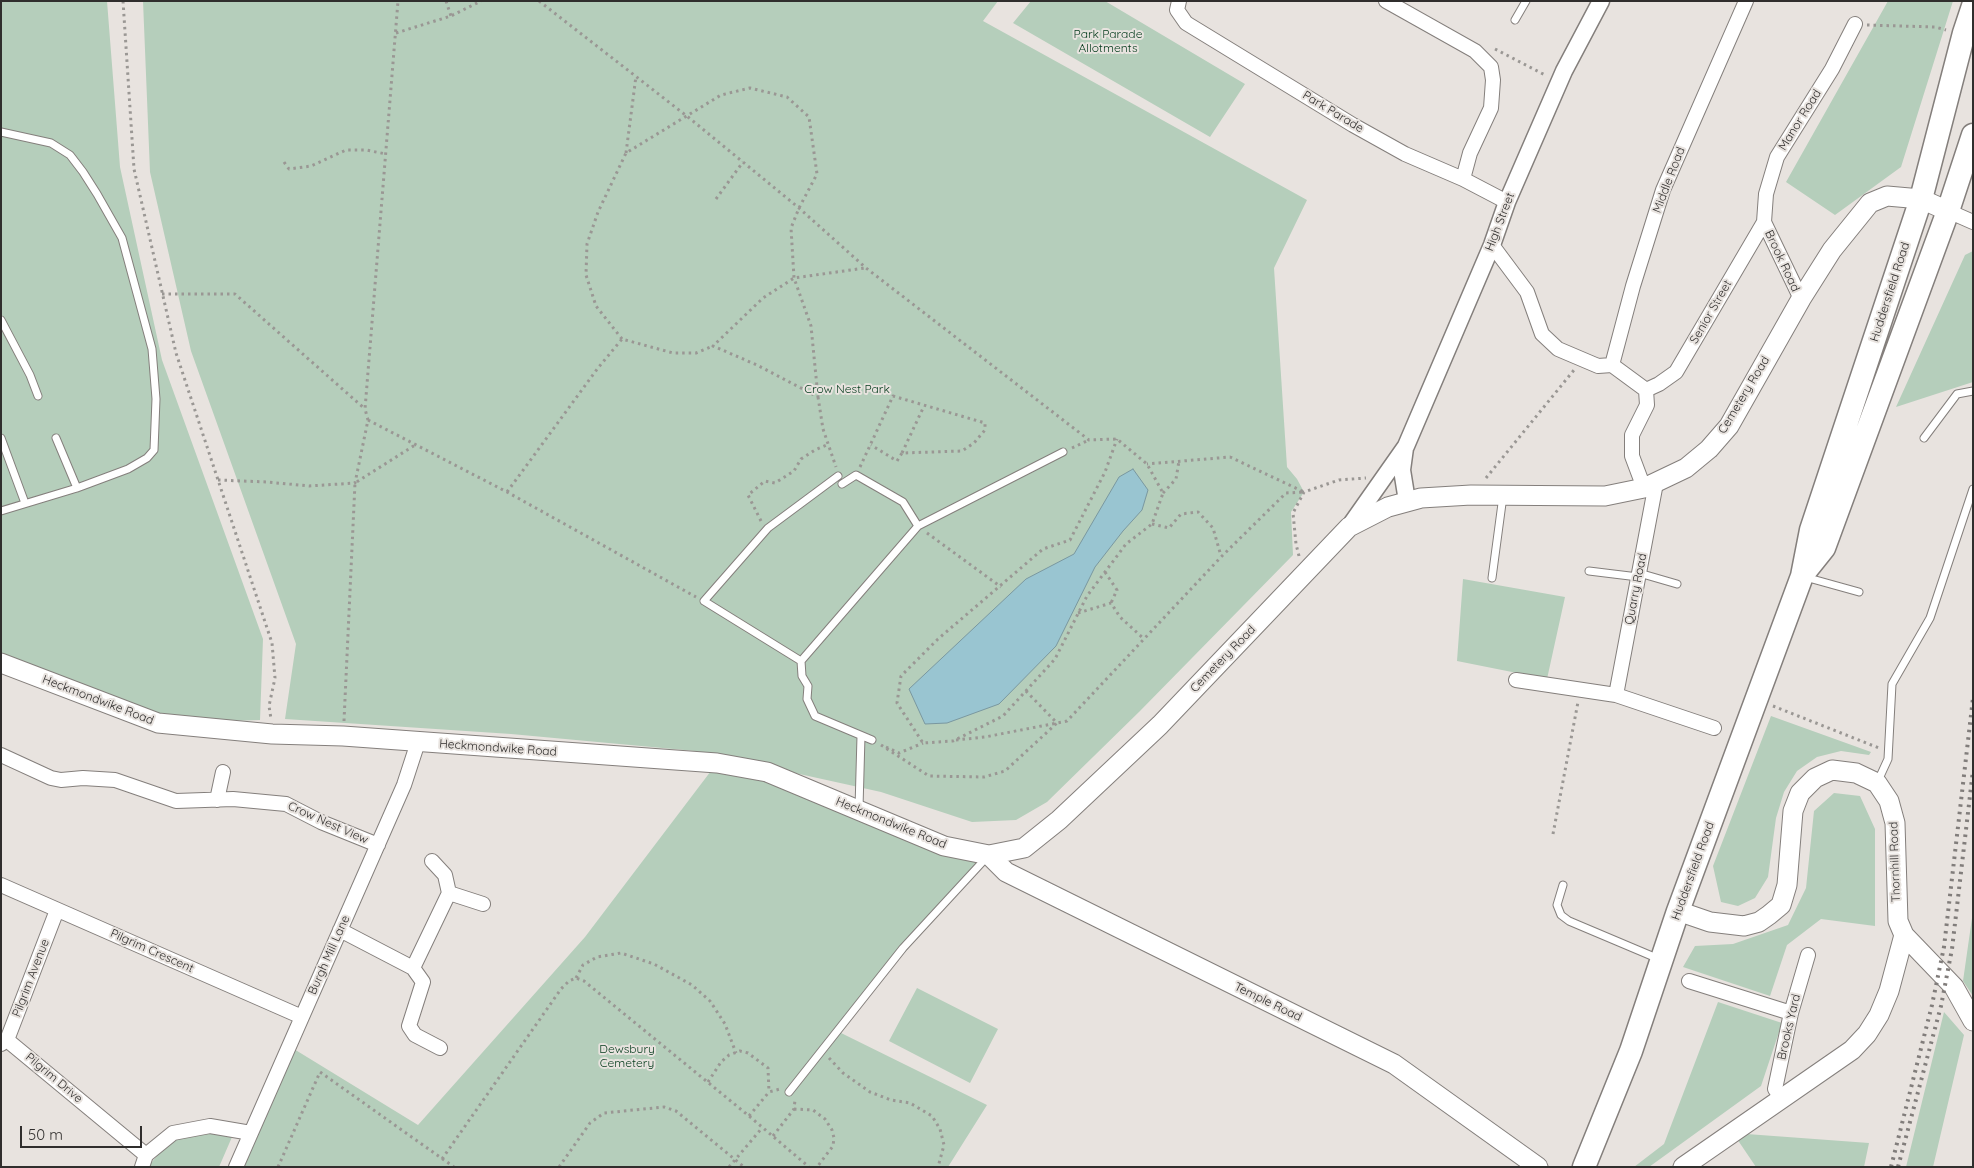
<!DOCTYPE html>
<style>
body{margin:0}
#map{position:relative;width:1974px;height:1168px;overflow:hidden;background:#e8e3df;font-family:Quicksand,sans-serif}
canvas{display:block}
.frame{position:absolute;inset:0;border:2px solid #302e2d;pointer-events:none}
.scale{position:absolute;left:20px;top:1126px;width:122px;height:22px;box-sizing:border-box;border:2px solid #302e2d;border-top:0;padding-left:6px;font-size:15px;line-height:18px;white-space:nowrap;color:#302e2d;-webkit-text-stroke:4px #e8e3df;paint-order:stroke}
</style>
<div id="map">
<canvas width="1974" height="1168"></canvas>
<div class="frame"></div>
<div class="scale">50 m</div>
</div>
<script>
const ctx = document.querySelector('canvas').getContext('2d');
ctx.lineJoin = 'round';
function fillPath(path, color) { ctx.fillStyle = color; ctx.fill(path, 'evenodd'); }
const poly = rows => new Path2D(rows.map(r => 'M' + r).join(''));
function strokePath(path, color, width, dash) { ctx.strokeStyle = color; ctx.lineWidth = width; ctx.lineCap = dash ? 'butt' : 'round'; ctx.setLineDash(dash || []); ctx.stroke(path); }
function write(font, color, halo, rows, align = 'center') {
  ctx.font = font + ' Quicksand,sans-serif'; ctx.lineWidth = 4; ctx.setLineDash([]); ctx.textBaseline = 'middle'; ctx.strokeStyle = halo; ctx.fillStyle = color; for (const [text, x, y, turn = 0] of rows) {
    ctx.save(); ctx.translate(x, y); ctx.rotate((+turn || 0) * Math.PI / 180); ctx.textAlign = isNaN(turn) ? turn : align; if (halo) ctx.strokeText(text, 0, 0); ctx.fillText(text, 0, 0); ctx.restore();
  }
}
fillPath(poly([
 [1,1,107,1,120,167,162,360,263,639,260,720,158,723,1,663],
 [143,1,998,1,983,21,1307,200,1274,268,1287,467,1297,479,1304,492,1291,512,1293,555,1140,711,1047,802,1016,820,972,822,881,792,695,751,511,734,285,719,296,644,191,351,150,172],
 [1031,1,1105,1,1245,84,1210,137,1013,23],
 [1888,1,1953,1,1901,167,1835,215,1786,182],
 [1973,251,1973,382,1896,407,1965,255],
 [1463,579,1565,597,1547,679,1457,661],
 [1771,716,1871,752,1869,755,1841,751,1817,757,1797,771,1784,792,1776,818,1768,877,1755,898,1738,906,1721,902,1713,866],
 [717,763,989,855,837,1031,987,1105,948,1167,236,1167,289,1046,418,1125,585,937],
 [1834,793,1860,796,1875,829,1875,926,1821,919,1787,945,1770,996,1683,967,1695,946,1733,944,1788,925,1806,888,1814,811],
 [1973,911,1973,996,1963,981],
 [917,988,998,1029,970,1083,889,1041],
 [1718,1002,1782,1023,1761,1086,1649,1167,1634,1167,1664,1144],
 [1944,1012,1964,1035,1933,1167,1906,1167],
 [213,1133,232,1137,219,1167,148,1167,160,1152,175,1139,194,1135],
 [1733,1133,1869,1143,1864,1167,1756,1167]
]), '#b5cebb');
const water = poly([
 [1133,469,1148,490,1142,510,1123,531,1095,567,1056,646,999,704,947,723,925,724,909,689,1026,579,1074,554,1119,477,1133,469]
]);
fillPath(water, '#99c5d1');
strokePath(water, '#7a98a0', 1);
const service = poly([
 [1515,20,1526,1],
 [1,132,51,143,70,155,83,172,97,194,122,238,152,349,156,399,154,450,147,458,128,469,77,488,1,511],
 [1,320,30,375,38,396],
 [1,438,25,503],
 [56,438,77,488],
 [1924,438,1957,394,1973,391],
 [838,476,768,528,704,601,801,661,918,526,903,502,856,475,842,484],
 [918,526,1063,452],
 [1589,571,1638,577],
 [1639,573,1677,584],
 [1805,577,1859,592],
 [1492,578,1503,496],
 [801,661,802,676,808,686,807,699,815,716,872,740],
 [1877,783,1888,759,1892,684,1930,618,1973,489],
 [859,808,861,736],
 [1563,885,1557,905,1561,915,1569,921,1659,959],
 [789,1092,903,948,987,857]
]);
const minor = poly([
 [1179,1,1177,10,1186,23,1353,125,1405,154,1463,179,1507,202],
 [1386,1,1475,51,1491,67,1493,80,1491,108,1470,153,1463,179],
 [1948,211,1973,222],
 [1764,222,1801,299],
 [1492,245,1527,292,1542,334,1558,349,1598,366,1612,365,1646,390,1647,405,1632,435,1632,456,1644,488],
 [1612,365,1633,286,1663,190,1746,1],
 [1646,390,1659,384,1676,372,1764,222,1766,194,1777,157,1832,69,1855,24],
 [1516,680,1616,695,1714,728],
 [1616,695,1656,483],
 [1,755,51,778,61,780,83,778,115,780,176,801,233,799,286,804,321,822,378,845],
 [217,800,223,772],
 [1,885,302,1017],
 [449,893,483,904],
 [340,930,413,968,449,893,445,875,432,861],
 [413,968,423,982,409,1026,415,1035,440,1048],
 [1689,981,1791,1013],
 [7,1040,146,1155],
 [1,1044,7,1040,57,910],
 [1782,1099,1775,1089,1791,1013,1808,955],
 [142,1167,146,1155,173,1133,210,1126,251,1133],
 [236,1167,404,785,418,742]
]);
const tertiary = poly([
 [1405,448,1402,470,1407,501],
 [1349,527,1406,446,1492,245,1507,202,1564,71,1601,1]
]);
const secondary = poly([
 [1,663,158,723,272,734,343,736,717,763,767,772,944,846,989,855,1024,848,1059,820,1160,725,1349,527,1388,507,1421,498,1471,495,1605,496,1644,488,1686,468,1709,449,1729,426,1801,299,1832,250,1870,203,1887,196,1921,199,1948,211],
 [989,855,1006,872,1394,1064,1538,1167],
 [1678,911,1710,922,1744,926,1759,922,1769,915,1781,905,1787,885,1793,811,1800,793,1815,778,1832,770,1856,773,1877,783,1889,801,1895,823,1898,921,1904,935,1954,987,1973,1021],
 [1683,1167,1852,1050,1867,1034,1879,1015,1889,991,1904,935]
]);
const trunk = poly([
 [1804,573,1824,548,1948,211,1973,135],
 [1584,1167,1631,1051,1678,911,1802,576,1811,530,1921,199,1964,33,1973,6]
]);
strokePath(service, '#847f7c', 9);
strokePath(minor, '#847f7c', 16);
strokePath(tertiary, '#847f7c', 19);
strokePath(secondary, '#847f7c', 21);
strokePath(trunk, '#847f7c', 25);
strokePath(poly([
 [123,1,134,169,176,353,272,643,275,678,269,706,271,719],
 [446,1,451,16],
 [539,1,688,117,799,208,866,268,1089,440,1117,439,1147,464,1163,493,1152,524,1126,544,1087,596,1055,659,1003,716,953,741,923,743,897,703,901,676,938,639,1043,549,1070,540,1105,472,1117,439],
 [1867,25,1935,27,1946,30],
 [396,33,451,16,481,1],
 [1495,49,1545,75],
 [626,153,636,76],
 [284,162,289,169,311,166,346,150,366,150,386,154],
 [716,199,743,162],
 [162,294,235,294,365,409],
 [622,339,596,306,586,275,587,244,598,212,626,153,721,95,750,88,787,97,809,117,817,174,799,208,791,228,794,278,811,326,818,397,757,365,713,346,763,298,794,278,865,268],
 [818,397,823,429,836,467],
 [368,420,507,492,696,597],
 [1072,448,1089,440],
 [902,453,924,406],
 [860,467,893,396,985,423,985,430,974,443,962,451,902,453,897,461,871,445],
 [1486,478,1574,370],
 [218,480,267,482,309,486,355,483,368,420,365,409,398,1],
 [507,492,598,368,622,339,673,353,696,353,713,346],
 [1163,493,1176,479,1179,461],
 [761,521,748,495,765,481,775,483,794,471,801,459,815,450,829,444],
 [1152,524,1169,528,1181,514,1198,512,1213,528,1221,556],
 [927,533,1001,587],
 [1299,556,1296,544,1293,513,1304,492,1339,480,1366,478],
 [1105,572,1117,590,1111,603],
 [1078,613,1111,603,1120,617,1144,639],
 [1773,706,1879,748],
 [344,721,355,483,415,445],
 [956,740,985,737,1067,721,1221,557,1286,493,1304,492,1230,457,1147,464],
 [881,745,929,776,984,777,1005,771,1057,723,1025,690],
 [886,747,899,753,923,743],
 [1553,834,1578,702],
 [576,978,583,965,597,957,621,953,654,964,692,985,710,1001,725,1024,736,1053],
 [829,1058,843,1073,870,1092,891,1100,910,1103,932,1116,940,1129,944,1145,938,1167],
 [708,1082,721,1062,729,1055,740,1051,748,1053,768,1068,769,1092],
 [794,1109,813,1110,825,1119,832,1130,834,1138,833,1146,817,1167],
 [749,1116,769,1092,780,1089],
 [773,1136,794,1109,795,1100],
 [442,1159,561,989,569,981,576,978,584,981,749,1116,809,1167],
 [278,1167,320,1072,454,1167],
 [559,1167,590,1123,604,1113,664,1107,676,1111,744,1167],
 [729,1167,762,1128]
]), '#9a9794', 3, [2.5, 4]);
strokePath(service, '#fff', 7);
strokePath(minor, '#fff', 14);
strokePath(tertiary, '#fff', 16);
strokePath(secondary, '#fff', 19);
strokePath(trunk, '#fff', 22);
strokePath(poly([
 [1891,1167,1932,1005,1944,947,1973,698],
 [1898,1167,1941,1006,1952,949,1973,770]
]), '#817d7b', 4, [2.5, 5]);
write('12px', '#003919', '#e8e3df', [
 ["Park Parade",1108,34],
 ["Allotments",1108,48],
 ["Crow Nest Park",847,389],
 ["Dewsbury",627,1049],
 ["Cemetery",627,1063]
]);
write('12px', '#302e2d', '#e8e3df', [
 ["Park Parade",1333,112,31],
 ["Manor Road",1800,120,-58],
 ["Middle Road",1669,180,-69],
 ["High Street",1500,222,-69],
 ["Brook Road",1782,261,65],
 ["Huddersfield Road",1890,292,-72],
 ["Senior Street",1711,312,-60],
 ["Cemetery Road",1744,395,-59],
 ["Quarry Road",1636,589,-79],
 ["Cemetery Road",1223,659,-46],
 ["Heckmondwike Road",98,700,21],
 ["Heckmondwike Road",498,748,4],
 ["Crow Nest View",328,823,24],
 ["Heckmondwike Road",891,823,22],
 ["Thornhill Road",1895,862,-92],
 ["Huddersfield Road",1693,871,-70],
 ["Pilgrim Crescent",152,951,24],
 ["Burgh Mill Lane",329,955,-66],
 ["Pilgrim Avenue",31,978,-69],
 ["Temple Road",1268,1002,26],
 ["Brooks Yard",1789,1027,-77],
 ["Pilgrim Drive",54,1078,40]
]);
</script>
